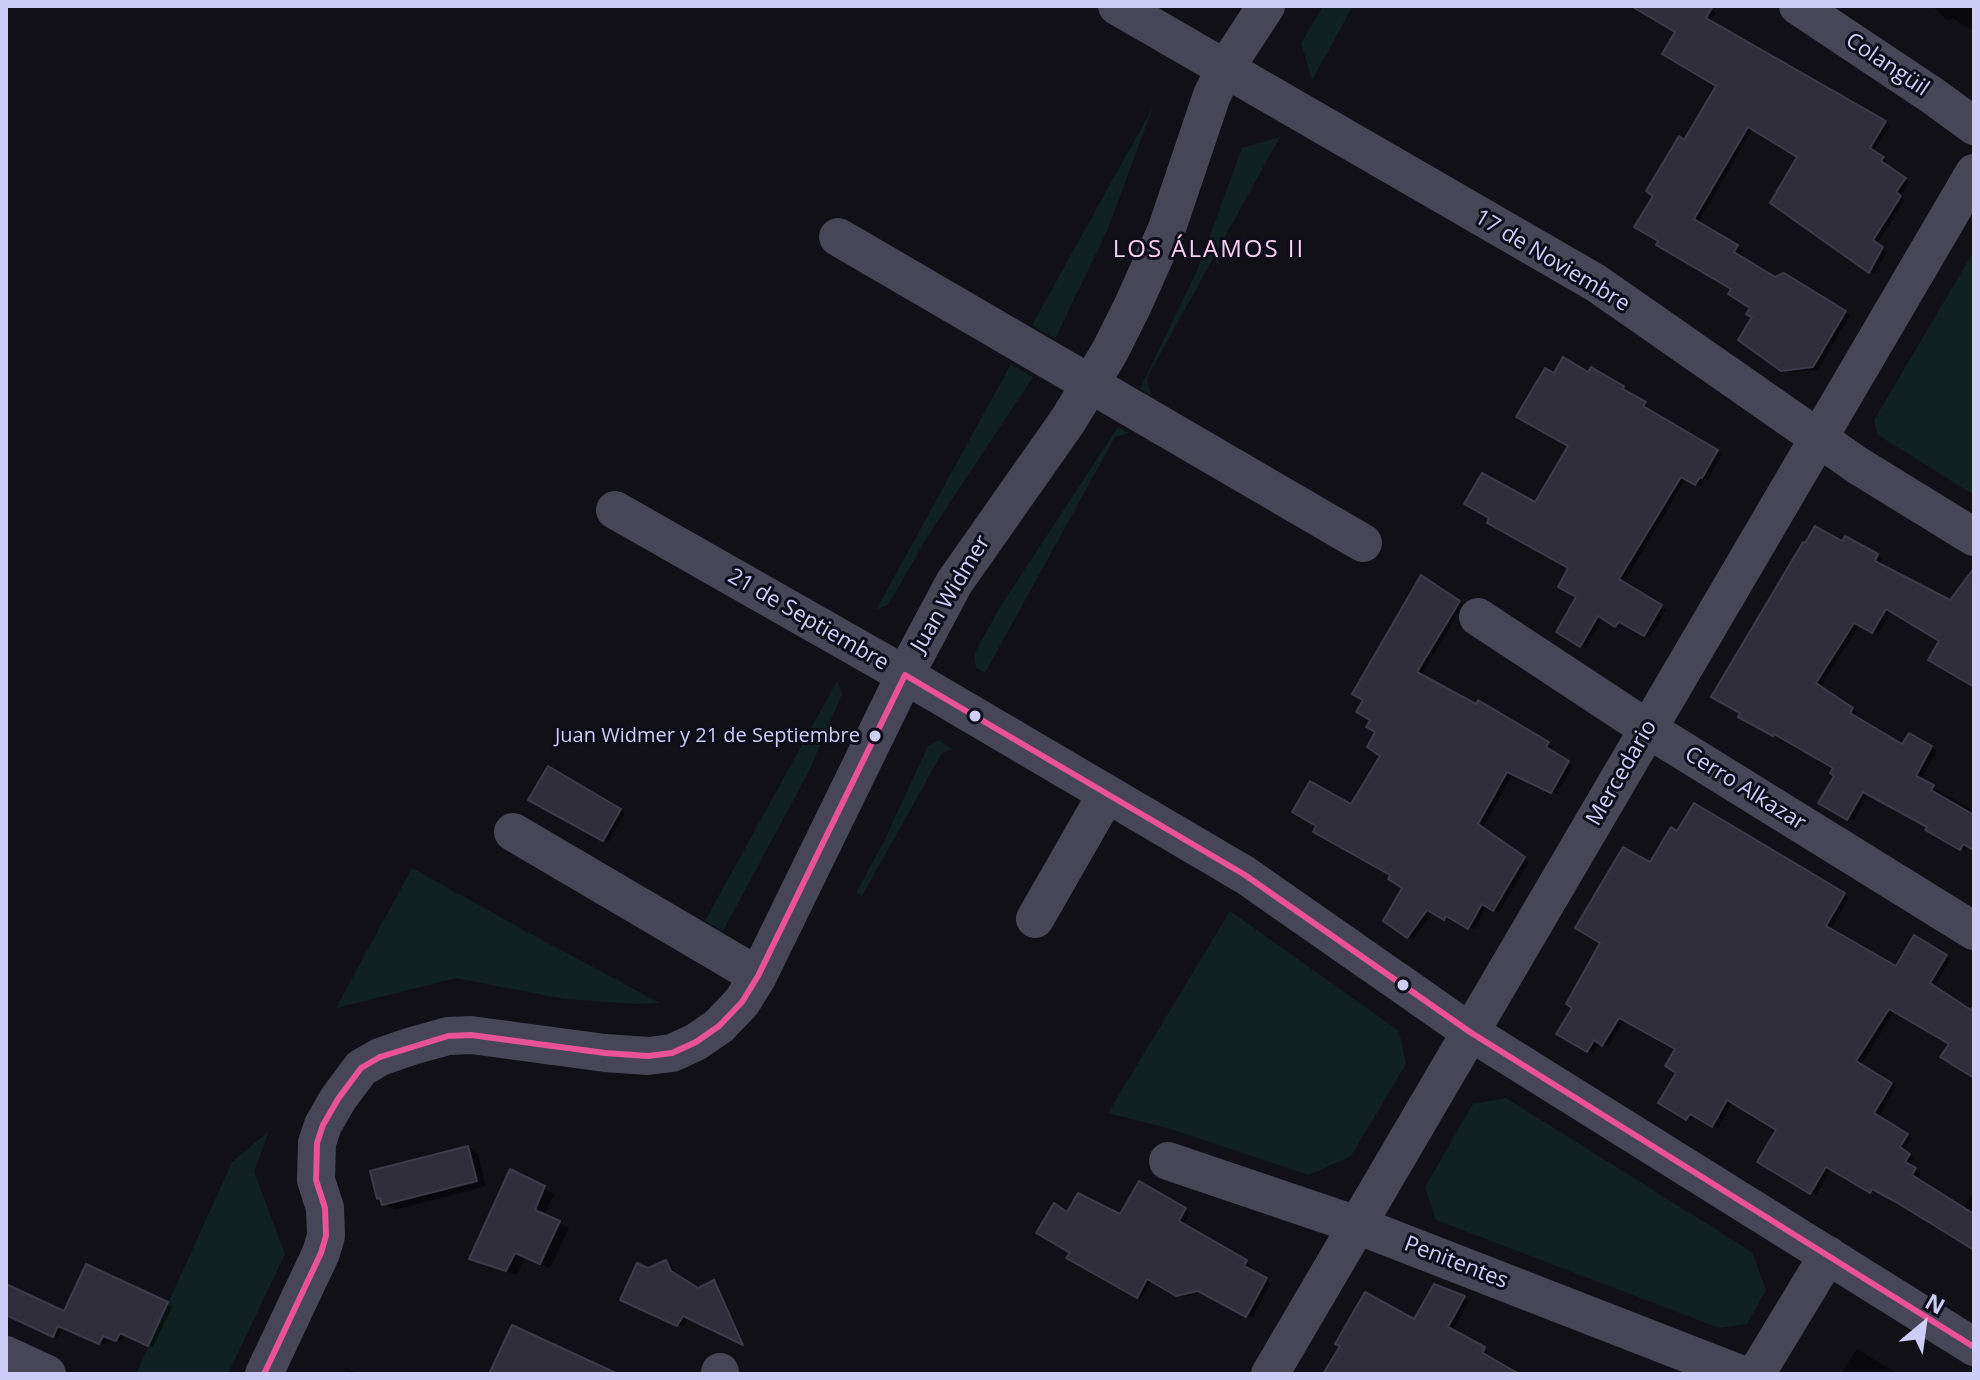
<!DOCTYPE html>
<meta charset="utf-8">
<style>
body{margin:0}
#map{position:relative;width:1980px;height:1380px;overflow:hidden;background:#111017;font-family:"Open Sans",sans-serif}
canvas{display:block}
.frame{position:absolute;inset:0;border:8px solid #cecdf8;pointer-events:none}
.north{position:absolute;left:1884px;top:1284px;width:80px;height:80px;-webkit-text-stroke:6px #0e0d1a;paint-order:stroke;rotate:29deg;font-size:22px;font-weight:700;line-height:32px;text-align:center;color:#cecdf8}
.north::after{content:'';display:block;margin:auto;width:28px;height:36px;background:#cecdf8;clip-path:polygon(50% 0,100% 100%,50% 72%,0 100%)}
</style>
<div id="map">
<canvas width="1980" height="1380"></canvas>
<div class="frame"></div>
<div class="north">N</div>
</div>
<script>
const ctx = document.querySelector('canvas').getContext('2d');
ctx.lineJoin = 'round';
function fillPath(path, color) { ctx.fillStyle = color; ctx.fill(path, 'evenodd'); }
const poly = rows => new Path2D(rows.map(r => 'M' + r).join(''));
function strokePath(path, color, width, dash) { ctx.strokeStyle = color; ctx.lineWidth = width; ctx.lineCap = dash ? 'butt' : 'round'; ctx.setLineDash(dash || []); ctx.stroke(path); }
function write(font, color, halo, rows, align = 'center') {
  ctx.font = font + ' "Open Sans",sans-serif'; ctx.lineWidth = 6; ctx.setLineDash([]); ctx.textBaseline = 'middle'; ctx.strokeStyle = halo; ctx.fillStyle = color; for (const [text, x, y, turn = 0] of rows) {
    ctx.save(); ctx.translate(x, y); ctx.rotate((+turn || 0) * Math.PI / 180); ctx.textAlign = isNaN(turn) ? turn : align; if (halo) ctx.strokeText(text, 0, 0); ctx.fillText(text, 0, 0); ctx.restore();
  }
}
fillPath(poly([
 [1323,6,1353,6,1312,80,1301,43],
 [1153,107,1107,231,1055,339,1032,325],
 [1280,137,1147,378,1151,395,1140,389,1198,268,1242,148],
 [1974,251,1974,495,1878,435,1874,420],
 [1011,364,1033,377,931,531,888,605,876,610],
 [1118,427,1129,433,1115,437,985,673,976,668,974,654,1002,604],
 [837,681,842,694,809,771,723,931,705,921],
 [938,740,953,749,942,753,862,896,856,893,883,843,928,746],
 [412,868,531,934,660,1003,637,1004,564,999,456,978,336,1008],
 [1230,911,1399,1031,1406,1064,1351,1156,1309,1175,1170,1129,1108,1113],
 [1506,1098,1752,1252,1766,1290,1747,1324,1719,1328,1436,1220,1425,1187,1473,1104],
 [269,1131,254,1171,285,1254,228,1374,136,1374,232,1162]
]), '#112020');
fillPath(poly([
 [1635,6,1704,6,1716,13,1710,22,1890,126,1873,152,1888,161,1885,165,1910,182,1900,196,1905,200,1876,245,1887,252,1874,274,1870,271,1800,156,1753,128,1698,223,1742,250,1738,256,1775,279,1784,275,1850,315,1818,370,1788,372,1782,369,1753,307,1734,289,1661,241,1685,142,1719,86,1677,31],
 [1932,6,1974,6,1974,31,1952,18,1950,21,1946,19],
 [1589,375,1613,382,1628,391,1626,393,1649,406,1647,410,1722,454,1708,479,1705,478,1701,486,1686,478,1623,584,1666,610,1650,637,1625,623,1621,628,1603,617,1586,648,1558,631,1578,596,1571,568,1536,505,1571,445,1555,376],
 [1845,538,1882,559,1879,565,1950,603,1974,572,1974,685,1942,641,1892,610,1878,634,1860,624,1820,687,1857,712,1854,718,1903,747,1909,735,1937,751,1920,780,1974,811,1974,848,1969,845,1966,851,1928,830,1930,826,1868,794,1853,821,1821,802,1837,775,1836,768,1780,735,1779,738,1740,716],
 [1422,578,1463,605,1421,676,1476,707,1483,706,1553,747,1549,752,1573,766,1557,794,1513,773,1482,829,1529,862,1499,912,1487,905,1474,930,1452,917,1450,921,1433,911,1413,939,1408,936,1405,887,1393,875,1352,807,1382,755,1378,731],
 [549,769,625,813,608,842,531,799],
 [1695,806,1849,898,1830,931,1896,969,1915,938,1951,959,1933,988,1974,1014,1974,1068,1951,1043,1895,1010,1860,1066,1896,1087,1878,1118,1912,1138,1903,1152,1914,1158,1909,1166,1920,1173,1916,1179,1963,1209,1971,1195,1974,1197,1974,1248,1878,1190,1876,1194,1832,1168,1816,1195,1760,1161,1779,1129,1733,1102,1718,1128,1695,1115,1692,1121,1660,1103,1678,1072,1678,1048,1625,1019,1608,1047,1600,1042,1593,1053,1559,1033,1650,865,1678,833],
 [468,1148,478,1154,486,1186,394,1210,378,1198],
 [511,1172,554,1194,544,1216,569,1228,550,1268,525,1257,517,1275,472,1258],
 [1140,1184,1190,1213,1183,1225,1251,1265,1248,1270,1271,1283,1252,1318,1205,1292,1183,1297,1152,1280,1142,1298,1069,1258,1072,1252,1068,1214,1121,1217],
 [666,1262,671,1265,676,1276,698,1290,714,1283,718,1286,745,1345,689,1317,683,1327,627,1302],
 [87,1266,172,1307,153,1347,125,1334,121,1342,109,1337,104,1345,63,1327,58,1338,6,1314,6,1291,65,1314],
 [1435,1286,1469,1301,1452,1331,1489,1352,1486,1357,1512,1374,1364,1374,1414,1322],
 [1857,1349,1862,1352,1899,1374,1841,1374],
 [346,1368,359,1374,343,1374]
]), '#0007');
const building = poly([
 [1631,6,1713,6,1706,18,1886,121,1870,148,1884,157,1881,161,1906,178,1896,192,1901,196,1873,240,1883,247,1869,273,1770,203,1797,157,1748,127,1694,219,1738,245,1734,252,1775,277,1784,273,1846,311,1813,367,1781,371,1738,340,1752,317,1746,314,1750,308,1728,294,1731,289,1656,245,1658,241,1634,227,1653,196,1646,191,1679,136,1684,140,1716,86,1662,54,1675,32,1631,6],
 [1563,357,1588,372,1591,367,1608,377,1624,386,1623,389,1646,402,1643,406,1718,450,1702,478,1700,477,1695,485,1681,477,1619,579,1662,605,1644,636,1619,622,1615,627,1598,616,1580,647,1556,632,1576,597,1558,587,1568,568,1487,523,1489,518,1464,504,1482,473,1535,502,1568,446,1516,417,1545,368,1554,373,1563,357],
 [1815,526,1842,541,1845,536,1878,554,1875,561,1950,600,1974,568,1974,687,1928,660,1939,641,1886,609,1872,633,1854,623,1816,683,1853,708,1850,713,1902,744,1909,733,1932,746,1916,776,1934,785,1931,790,1974,815,1974,850,1963,844,1960,850,1925,830,1927,827,1863,792,1847,820,1818,803,1834,776,1830,773,1833,768,1774,734,1773,736,1738,717,1740,713,1711,697,1803,542,1805,543,1815,526],
 [1421,575,1460,601,1417,672,1476,704,1478,700,1549,742,1546,747,1569,761,1551,793,1507,772,1478,824,1525,857,1493,911,1482,904,1468,929,1446,916,1444,920,1427,910,1407,938,1383,921,1402,888,1388,879,1390,875,1313,832,1316,826,1292,812,1310,781,1351,804,1380,756,1367,747,1375,732,1366,727,1370,720,1356,712,1363,700,1352,694,1421,575],
 [548,766,621,809,603,841,528,800,548,766],
 [1694,803,1845,893,1826,926,1896,966,1914,935,1947,955,1930,983,1971,1010,1974,1005,1974,1078,1940,1057,1949,1044,1889,1009,1856,1061,1892,1083,1874,1113,1908,1134,1900,1147,1910,1154,1905,1162,1916,1168,1912,1175,1974,1214,1974,1250,1896,1202,1872,1189,1870,1193,1826,1167,1810,1194,1757,1162,1776,1130,1727,1100,1712,1127,1690,1114,1686,1120,1658,1103,1676,1073,1665,1066,1675,1049,1619,1018,1602,1046,1594,1040,1587,1052,1556,1034,1572,1008,1566,1004,1600,943,1575,928,1623,847,1650,862,1671,827,1677,831,1694,803],
 [468,1146,477,1181,382,1205,380,1198,377,1199,370,1171,468,1146],
 [510,1169,545,1186,535,1210,560,1221,540,1264,515,1253,506,1271,469,1259,510,1169],
 [1139,1181,1186,1208,1179,1221,1247,1260,1244,1266,1267,1278,1246,1317,1198,1291,1176,1296,1147,1279,1137,1298,1066,1258,1070,1253,1036,1233,1054,1203,1067,1212,1078,1193,1120,1214,1139,1181],
 [666,1260,671,1271,698,1288,714,1280,743,1345,683,1316,677,1326,620,1300,637,1263,648,1268,666,1260],
 [86,1264,168,1302,148,1346,120,1333,116,1341,103,1336,99,1344,58,1326,53,1337,6,1315,6,1284,64,1311,86,1264],
 [1434,1284,1465,1296,1448,1327,1485,1347,1483,1353,1519,1374,1323,1374,1340,1346,1335,1344,1365,1292,1414,1319,1434,1284],
 [512,1325,618,1374,489,1374,512,1325]
]);
fillPath(building, '#2f2e3a');
strokePath(building, '#3c3b4a', 2);
strokePath(poly([
 [1117,6,1596,283,1857,465,1974,537],
 [1798,6,1933,96,1974,126],
 [838,237,1363,543],
 [615,510,905,675,1245,875,1470,1032,1974,1347],
 [1478,617,1648,729,1974,931],
 [513,832,758,976],
 [1035,919,1106,795],
 [1168,1161,1357,1225,1740,1374],
 [6,1355,47,1374],
 [264,1374,321,1253,326,1236,325,1208,316,1180,317,1143,323,1125,338,1099,361,1068,380,1057,412,1046,448,1036,471,1035,605,1053,648,1056,672,1053,696,1042,719,1026,742,1002,758,976,905,675,954,583,1069,419,1110,351,1133,305,1166,231,1212,95,1225,69,1266,6],
 [720,1374,720,1372],
 [1270,1374,1974,173],
 [1756,1374,1828,1255]
]), '#464657', 38);
strokePath(poly([
 [264,1374,321,1253,326,1236,325,1208,316,1180,317,1143,323,1125,338,1099,361,1068,380,1057,448,1036,471,1035,605,1053,648,1056,672,1053,696,1042,719,1026,742,1002,758,976,905,675,1245,875,1470,1032,1974,1347]
]), '#e95297', 6);
for (const [x, y, r, color] of [
 [975,716,7,"#cecdf8"],
 [875,736,7,"#cecdf8"],
 [1403,985,7,"#cecdf8"]
]) { const dot = new Path2D(); dot.arc(x, y, r, 0, 2 * Math.PI); ctx.fillStyle = color; ctx.fill(dot); strokePath(dot, '#0e0d1a', 3); }
write('20px', '#cecdf8', '#0e0d1a', [
 ["Juan Widmer y 21 de Septiembre",860,736]
], 'right');
write('22px', '#cecdf8', '#0e0d1a', [
 ["Colangüil",1887,65,34],
 ["17 de Noviembre",1552,261,31],
 ["Juan Widmer",951,594,-59],
 ["21 de Septiembre",808,620,30],
 ["Mercedario",1622,773,-60],
 ["Cerro Alkazar",1745,789,32],
 ["Penitentes",1456,1263,21]
]);
ctx.letterSpacing = '2px';
write('24px', '#f9cfed', '#0e0d1a', [
 ["LOS ÁLAMOS II",1209,250]
]);
ctx.letterSpacing = '0px';
</script>
